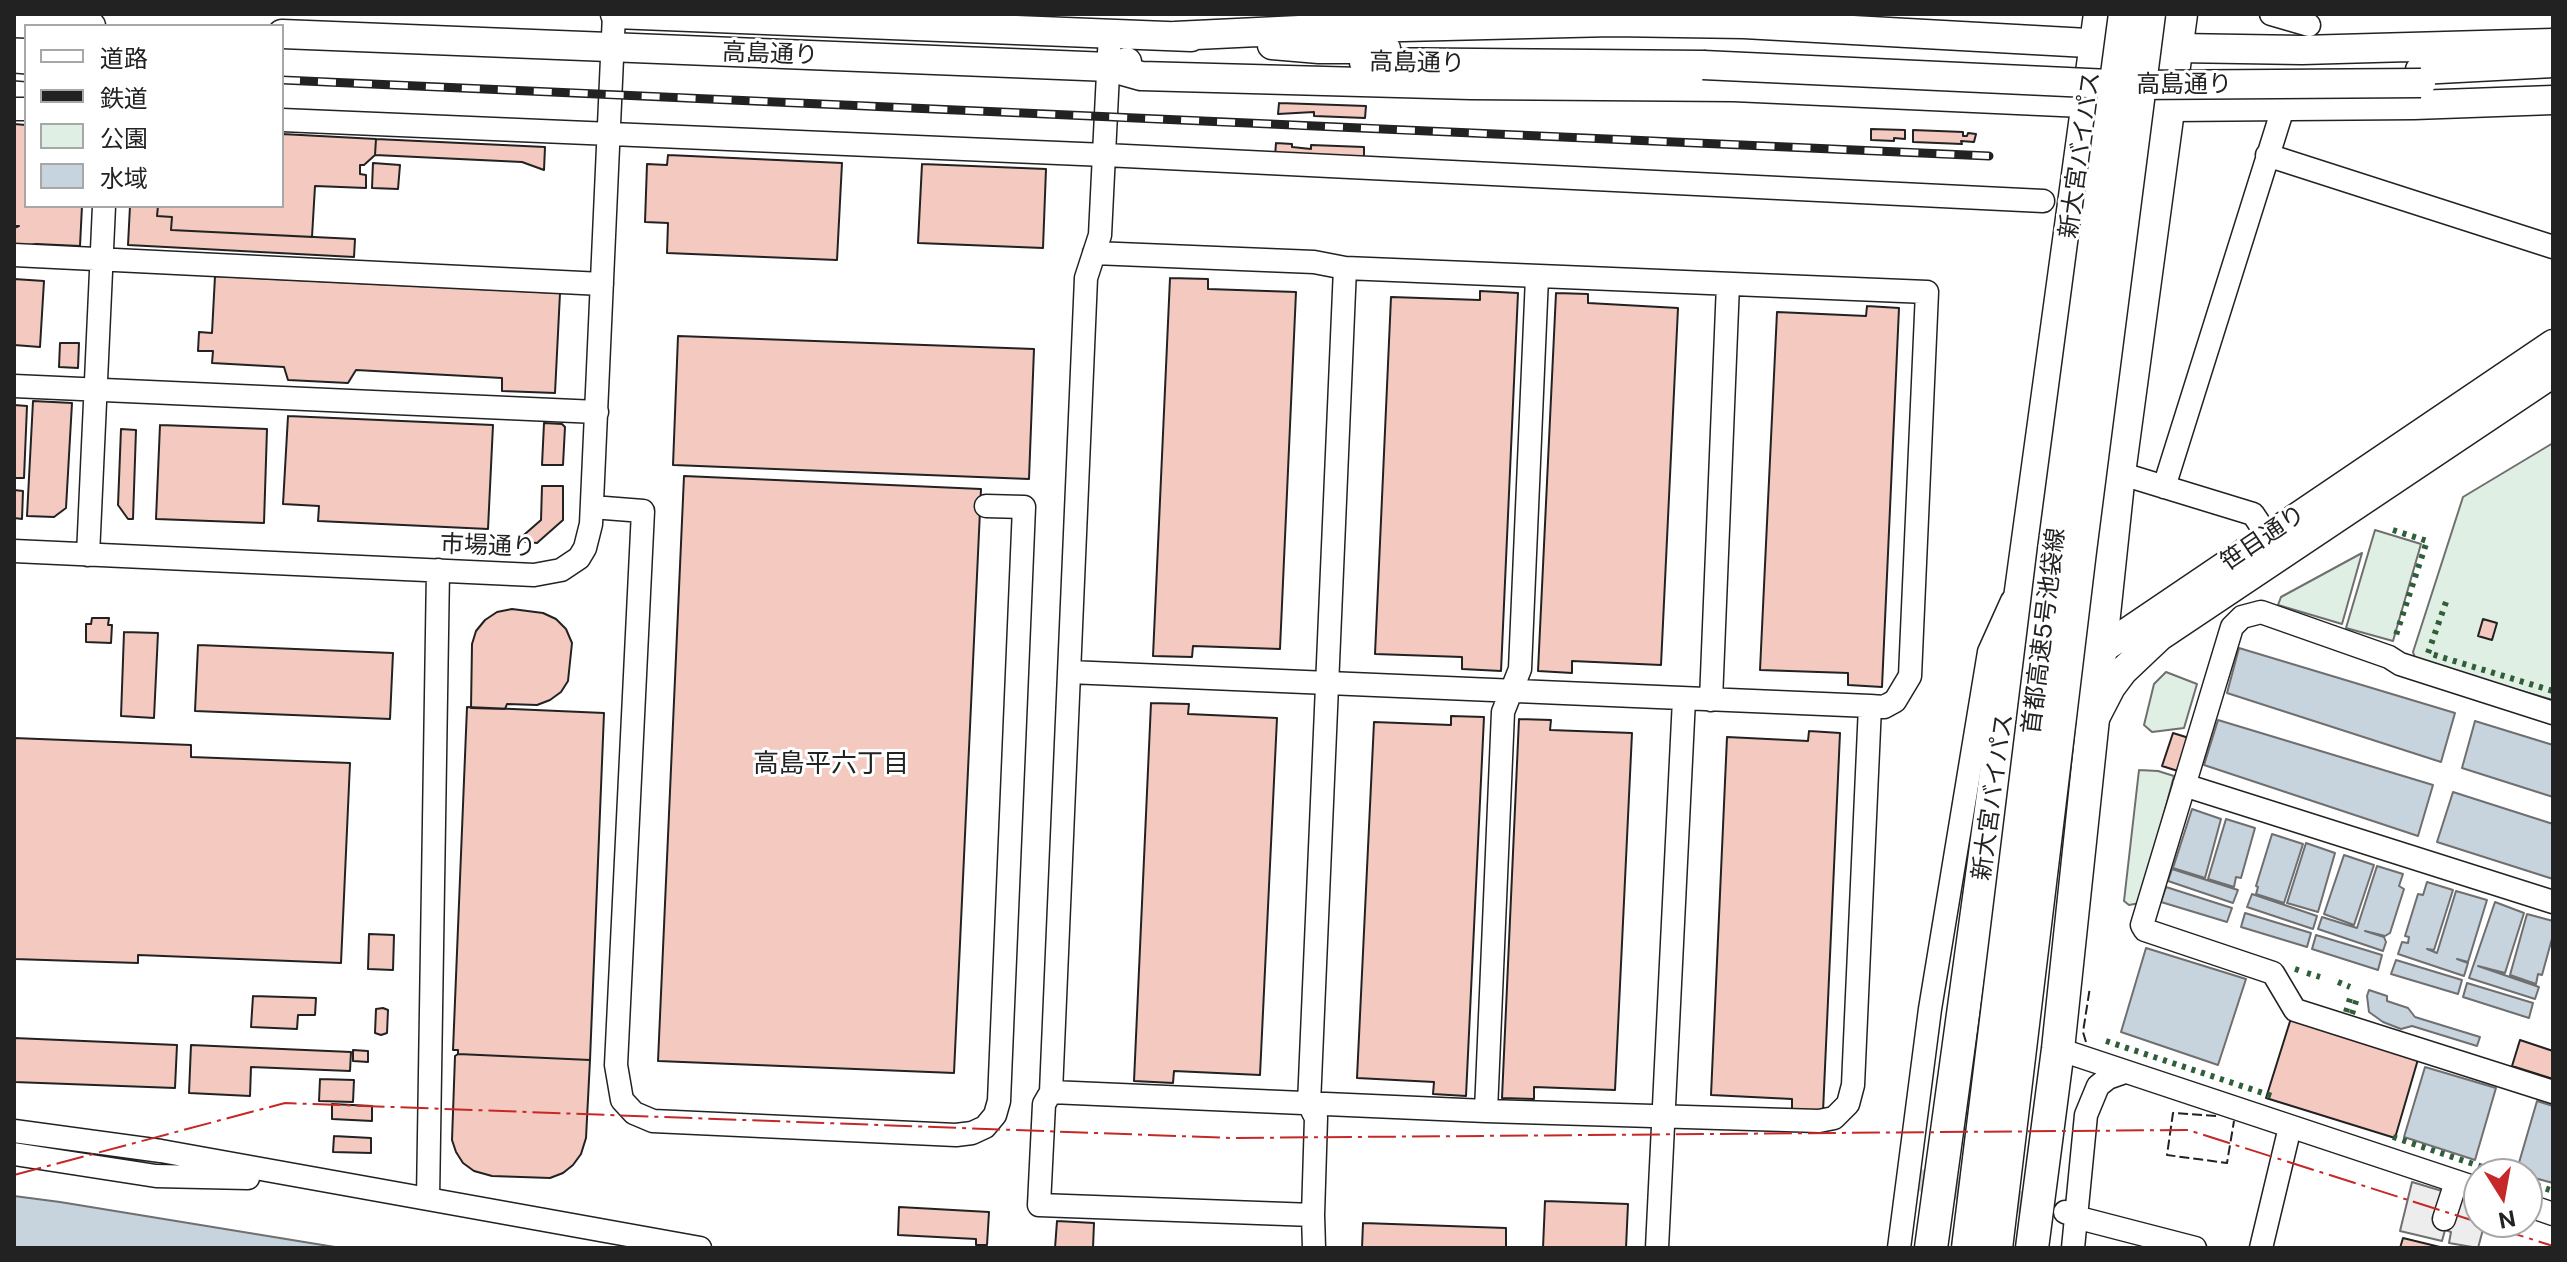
<!DOCTYPE html>
<meta charset="utf-8">
<style>
body{margin:0}
#map{position:relative;width:2567px;height:1262px;overflow:hidden;background:#fff;font-family:"Public Sans","Noto Sans JP",sans-serif}
canvas{display:block}
.frame{position:absolute;inset:0;border:16px solid #222;pointer-events:none}
.legend{position:absolute;left:24px;top:24px;width:260px;height:184px;box-sizing:border-box;background:#fff;border:2px solid #a7a7a7;margin:0;padding:10px 14px;list-style:none;font-size:24px;color:#222}
.legend li{display:flex;align-items:center;gap:16px;height:40px}
.legend b{width:40px;border:2px solid #a7a7a7}
.north{position:absolute;left:2463px;top:1158px;width:80px;height:80px;box-sizing:border-box;background:#fff;border:2px solid #a7a7a7;border-radius:50%;rotate:169deg;font-size:22px;font-weight:700;line-height:32px;text-align:center;color:#222}
.north::after{content:'';display:block;margin:auto;width:28px;height:36px;background:#c62828;clip-path:polygon(50% 0,100% 100%,50% 72%,0 100%)}
</style>
<div id="map">
<canvas width="2567" height="1262"></canvas>
<div class="frame"></div>
<ul class="legend">
<li><b style="height:10px;background:#fff"></b>道路</li>
<li><b style="height:10px;background:#222"></b>鉄道</li>
<li><b style="height:22px;background:#e0efe3"></b>公園</li>
<li><b style="height:22px;background:#c7d3dd"></b>水域</li>
</ul>
<div class="north">N</div>
</div>
<script>
const ctx = document.querySelector('canvas').getContext('2d');
ctx.lineJoin = 'round';
function fillPath(path, color) { ctx.fillStyle = color; ctx.fill(path, 'evenodd'); }
const poly = rows => new Path2D(rows.map(r => 'M' + r).join(''));
function strokePath(path, color, width, dash) { ctx.strokeStyle = color; ctx.lineWidth = width; ctx.lineCap = dash ? 'butt' : 'round'; ctx.setLineDash(dash || []); ctx.stroke(path); }
function write(font, color, halo, rows, align = 'center') {
  ctx.font = font + ' "Public Sans","Noto Sans JP",sans-serif'; ctx.lineWidth = 6; ctx.setLineDash([]); ctx.textBaseline = 'middle'; ctx.strokeStyle = halo; ctx.fillStyle = color; for (const [text, x, y, turn = 0] of rows) {
    ctx.save(); ctx.translate(x, y); ctx.rotate((+turn || 0) * Math.PI / 180); ctx.textAlign = isNaN(turn) ? turn : align; if (halo) ctx.strokeText(text, 0, 0); ctx.fillText(text, 0, 0); ctx.restore();
  }
}
const green = poly([
 [2553,443,2553,700,2416,661,2413,652,2463,497,2553,443],
 [2375,530,2421,544,2393,641,2346,628,2375,530],
 [2362,553,2342,624,2278,605,2281,597,2362,553],
 [2166,672,2197,684,2184,728,2152,732,2144,725,2154,684,2166,672],
 [2139,770,2158,771,2174,776,2140,903,2129,905,2124,901,2139,770]
]);
fillPath(green, '#e0efe3');
strokePath(green, '#6f6f6f', 2);
const parking = poly([
 [2412,1182,2479,1202,2479,1222,2485,1222,2478,1248,2449,1243,2451,1232,2445,1230,2442,1241,2400,1231,2412,1182]
]);
fillPath(parking, '#ededed');
strokePath(parking, '#6f6f6f', 2);
const water = poly([
 [2239,648,2455,713,2441,762,2227,693,2239,648],
 [2218,720,2433,785,2418,836,2204,765,2218,720],
 [2475,721,2553,745,2553,797,2462,768,2475,721],
 [2453,792,2553,824,2553,879,2437,842,2453,792],
 [2192,809,2221,819,2205,878,2173,868,2192,809],
 [2226,819,2255,828,2241,878,2236,877,2234,887,2208,879,2226,819],
 [2272,834,2303,844,2284,903,2256,894,2258,887,2256,886,2272,834],
 [2306,843,2335,853,2318,912,2287,903,2306,843],
 [2344,855,2374,865,2354,925,2324,914,2344,855],
 [2377,866,2403,874,2399,886,2404,889,2390,933,2385,936,2365,931,2384,937,2386,942,2383,951,2318,929,2322,917,2357,928,2377,866],
 [2172,869,2238,890,2233,903,2168,881,2172,869],
 [2427,882,2453,890,2434,950,2427,949,2437,953,2456,891,2487,900,2468,962,2457,959,2468,963,2464,976,2398,954,2402,942,2408,943,2409,937,2405,936,2418,894,2423,895,2427,882],
 [2166,887,2232,908,2227,922,2161,902,2166,887],
 [2252,894,2317,916,2313,929,2247,907,2252,894],
 [2495,902,2524,913,2505,973,2478,966,2539,987,2535,999,2469,978,2495,902],
 [2245,913,2311,933,2307,947,2241,927,2245,913],
 [2527,914,2553,921,2553,935,2542,975,2538,974,2536,984,2510,975,2527,914],
 [2316,935,2382,955,2378,970,2312,949,2316,935],
 [2146,948,2246,979,2218,1065,2121,1032,2146,948],
 [2396,960,2462,980,2458,994,2391,974,2396,960],
 [2467,983,2533,1003,2529,1018,2463,997,2467,983],
 [2369,990,2387,996,2387,1001,2408,1008,2415,1017,2480,1037,2477,1046,2412,1026,2401,1029,2383,1022,2369,1012,2367,996,2369,990],
 [2425,1067,2496,1088,2475,1160,2404,1137,2425,1067],
 [2537,1101,2553,1106,2553,1183,2516,1173,2537,1101],
 [14,1196,60,1202,341,1248,14,1248,14,1196]
]);
fillPath(water, '#c7d3dd');
strokePath(water, '#6f6f6f', 2);
const building = poly([
 [1279,103,1366,106,1365,118,1314,116,1314,112,1278,114,1279,103],
 [14,124,26,125,26,206,82,206,80,246,36,244,14,248,14,228,19,226,14,226,14,124],
 [1871,129,1905,130,1905,139,1894,138,1894,141,1871,140,1871,129],
 [1913,130,1963,132,1963,136,1967,136,1968,133,1976,134,1974,142,1961,141,1962,144,1913,142,1913,130],
 [282,134,376,139,375,155,364,165,360,165,360,174,366,175,366,188,315,186,312,237,171,230,172,217,157,216,158,206,282,206,282,134],
 [376,139,545,147,544,170,522,162,375,155,376,139],
 [1276,143,1292,144,1292,147,1311,149,1311,145,1364,147,1364,159,1275,156,1276,143],
 [668,155,842,163,837,260,667,253,668,223,645,222,647,164,667,165,668,155],
 [373,163,400,165,398,189,372,188,373,163],
 [922,164,1046,169,1043,248,918,243,922,164],
 [130,206,158,206,157,216,172,217,171,230,355,239,354,257,128,245,130,206],
 [215,276,560,293,555,393,502,391,502,378,356,370,348,383,288,380,284,367,212,363,213,351,198,351,199,332,212,333,215,276],
 [1170,278,1208,279,1208,289,1296,292,1280,649,1193,646,1192,657,1153,656,1170,278],
 [14,279,44,281,40,347,14,345,14,279],
 [1480,291,1518,293,1501,671,1462,669,1462,657,1375,654,1391,297,1480,300,1480,291],
 [1556,293,1588,294,1588,303,1678,308,1661,665,1572,661,1572,673,1538,671,1556,293],
 [1867,306,1899,308,1882,687,1848,685,1848,673,1760,670,1777,312,1866,316,1867,306],
 [678,336,1034,349,1029,479,673,465,678,336],
 [60,343,79,343,78,368,59,367,60,343],
 [33,401,72,403,66,508,54,517,27,516,33,401],
 [14,405,27,406,24,478,14,478,14,405],
 [288,416,493,425,488,529,318,521,319,506,283,504,288,416],
 [544,423,562,424,565,427,563,465,542,465,544,423],
 [160,425,267,429,264,523,156,519,160,425],
 [121,429,136,430,133,519,128,519,118,505,121,429],
 [684,476,981,489,954,1073,658,1061,684,476],
 [542,486,563,486,563,520,537,543,517,541,541,520,542,486],
 [14,490,23,491,22,519,14,518,14,490],
 [512,609,543,613,556,619,566,629,572,643,568,681,561,692,550,700,537,705,507,704,505,709,471,708,472,644,476,631,485,620,497,612,512,609],
 [92,618,109,618,108,625,112,625,111,643,86,642,86,624,91,624,92,618],
 [2483,619,2497,623,2492,640,2478,636,2483,619],
 [124,632,158,633,154,718,121,716,124,632],
 [198,645,393,653,390,719,195,711,198,645],
 [1151,703,1189,704,1188,714,1277,718,1260,1075,1174,1071,1173,1083,1134,1081,1151,703],
 [467,707,604,713,590,1060,458,1054,458,1050,453,1050,467,707],
 [1451,716,1484,717,1466,1096,1433,1094,1434,1082,1357,1078,1374,722,1451,725,1451,716],
 [1519,719,1551,720,1550,730,1632,733,1615,1090,1534,1087,1534,1099,1502,1098,1519,719],
 [1809,731,1840,733,1823,1112,1792,1110,1792,1099,1711,1095,1727,737,1808,741,1809,731],
 [2173,733,2189,738,2178,771,2162,766,2173,733],
 [14,738,191,745,191,757,350,763,341,963,138,955,138,963,14,959,14,738],
 [369,934,394,935,393,970,368,969,369,934],
 [253,996,316,998,315,1015,298,1015,297,1029,251,1027,253,996],
 [383,1008,388,1010,387,1033,381,1035,375,1033,376,1009,383,1008],
 [2292,1015,2419,1056,2395,1138,2266,1098,2292,1015],
 [14,1038,177,1045,175,1088,14,1082,14,1038],
 [2520,1040,2553,1051,2553,1079,2512,1066,2520,1040],
 [191,1045,351,1052,350,1071,251,1067,250,1096,189,1093,191,1045],
 [353,1050,368,1051,368,1062,353,1061,353,1050],
 [458,1054,590,1060,586,1138,581,1154,573,1165,563,1173,550,1178,492,1176,474,1171,463,1163,456,1152,452,1140,455,1056,458,1054],
 [320,1079,354,1080,353,1102,319,1101,320,1079],
 [332,1104,372,1106,372,1121,332,1119,332,1104],
 [334,1136,371,1138,371,1153,333,1152,334,1136],
 [1545,1201,1628,1204,1626,1248,1543,1248,1545,1201],
 [899,1207,989,1212,987,1245,976,1245,976,1239,898,1235,899,1207],
 [1057,1221,1094,1223,1093,1248,1055,1248,1057,1221],
 [1363,1223,1506,1228,1506,1248,1362,1248,1363,1223],
 [2403,1238,2444,1248,2400,1248,2403,1238]
]);
fillPath(building, '#f3c9c0');
strokePath(building, '#222', 2);
strokePath(poly([
 [1919,1180,2051,1209]
]), '#d3d3d3', 22, [22, 11]);
const minor = poly([
 [2271,14,2309,25],
 [1110,33,1100,235,1086,278,1051,1092,1044,1104,1039,1205,1313,1215,1316,1118,1309,1104,1345,268],
 [14,109,26,109],
 [282,120,1105,155,2043,201],
 [2267,155,2553,247],
 [14,255,602,284],
 [14,386,597,412],
 [2119,473,2253,514,2267,535],
 [2164,487,2284,105],
 [592,507,643,511,616,1065,622,1100,634,1113,653,1121,956,1135,972,1133,985,1127,995,1115,999,1101,1024,507,986,506],
 [14,551,534,575,561,570,579,558,585,548,591,524,614,14],
 [88,555,104,206],
 [1069,672,1870,706],
 [1711,700,1728,284],
 [2553,713,2400,664,2389,657,2261,612,2242,617,2232,627,2142,925,2145,930,2273,973,2295,1010,2553,1092],
 [2184,785,2553,902],
 [2058,1049,2479,1189],
 [1051,1092,1486,1111,1819,1121,1834,1118,1848,1104,1853,1085,1870,706,1884,707,1895,701,1910,676,1927,292,1345,268,1314,262,1094,253],
 [1486,1111,1503,712,1520,669,1537,277],
 [14,1131,161,1151,700,1248],
 [14,1154,156,1176,248,1178],
 [428,1199,438,570],
 [2527,1205,2553,1214],
 [2065,1212,2083,1219,2195,1248],
 [1313,1215,1314,1248],
 [2444,1219,2456,1182],
 [1657,1248,1684,699],
 [1899,1248,1930,1009,1989,652,2012,601],
 [2073,1248,2086,1115,2098,1086,2108,1078,2125,1072],
 [2261,1248,2290,1127]
]);
const major = poly([
 [615,14,1191,37],
 [14,23,91,26],
 [282,34,1060,65,1109,67,1127,62],
 [1175,36,1320,29,1612,22,1744,24,2178,48,2302,50,2553,43],
 [1272,45,1319,49,1386,49],
 [1364,62,1703,65],
 [1109,67,1141,76,1471,85,1734,87,2170,107,2414,105,2553,100],
 [2420,70,2553,63],
 [2086,660,2553,344],
 [2095,718,2111,687,2123,671,2160,636,2553,373]
]);
const highway = poly([
 [1931,1248,2100,14],
 [2032,1248,2058,1049,2119,473,2181,14]
]);
strokePath(minor, '#222', 25);
strokePath(major, '#222', 31);
strokePath(highway, '#222', 35);
strokePath(minor, '#fff', 22);
strokePath(major, '#fff', 28);
strokePath(highway, '#fff', 32);
const rail = poly([
 [14,77,26,78],
 [282,80,1989,156]
]);
strokePath(rail, '#222', 9);
strokePath(rail, '#fff', 6, [18]);
const majorBridge = poly([
 [1703,65,2131,85,2421,83]
]);
const highwayBridge = poly([
 [1968,1248,2054,550,2125,14],
 [1996,1248,2080,551,2149,14]
]);
strokePath(majorBridge, '#222', 31, []);
strokePath(highwayBridge, '#222', 35, []);
strokePath(majorBridge, '#fff', 28);
strokePath(highwayBridge, '#fff', 32);
strokePath(poly([
 [2393,530,2427,541,2395,638],
 [2446,602,2428,653,2553,691],
 [2295,969,2304,972],
 [2307,973,2320,977],
 [2338,982,2350,987],
 [2346,1012,2351,995],
 [2352,1014,2357,998],
 [2106,1041,2272,1096],
 [2393,1137,2503,1174],
 [2527,1182,2553,1191]
]), '#2f5e38', 6, [4, 6]);
strokePath(poly([
 [2086,1042,2083,1032,2090,987],
 [2216,1116,2173,1113,2167,1155,2227,1163,2234,1121]
]), '#222', 2, [10, 4]);
strokePath(poly([
 [14,1175,285,1103,1232,1138,2188,1130,2553,1246]
]), '#c62828', 2, [28, 6, 4, 6]);
write('24px', '#222', '#fff', [
 ["高島通り",770,54,2],
 ["高島通り",1417,63,1],
 ["高島通り",2184,85],
 ["新大宮バイパス",2080,155,-82],
 ["笹目通り",2263,538,-34],
 ["市場通り",488,546,2],
 ["首都高速5号池袋線",2044,631,-83],
 ["新大宮バイパス",1993,797,-82]
]);
write('26px', '#222', '#fff', [
 ["高島平六丁目",831,764]
]);
</script>
